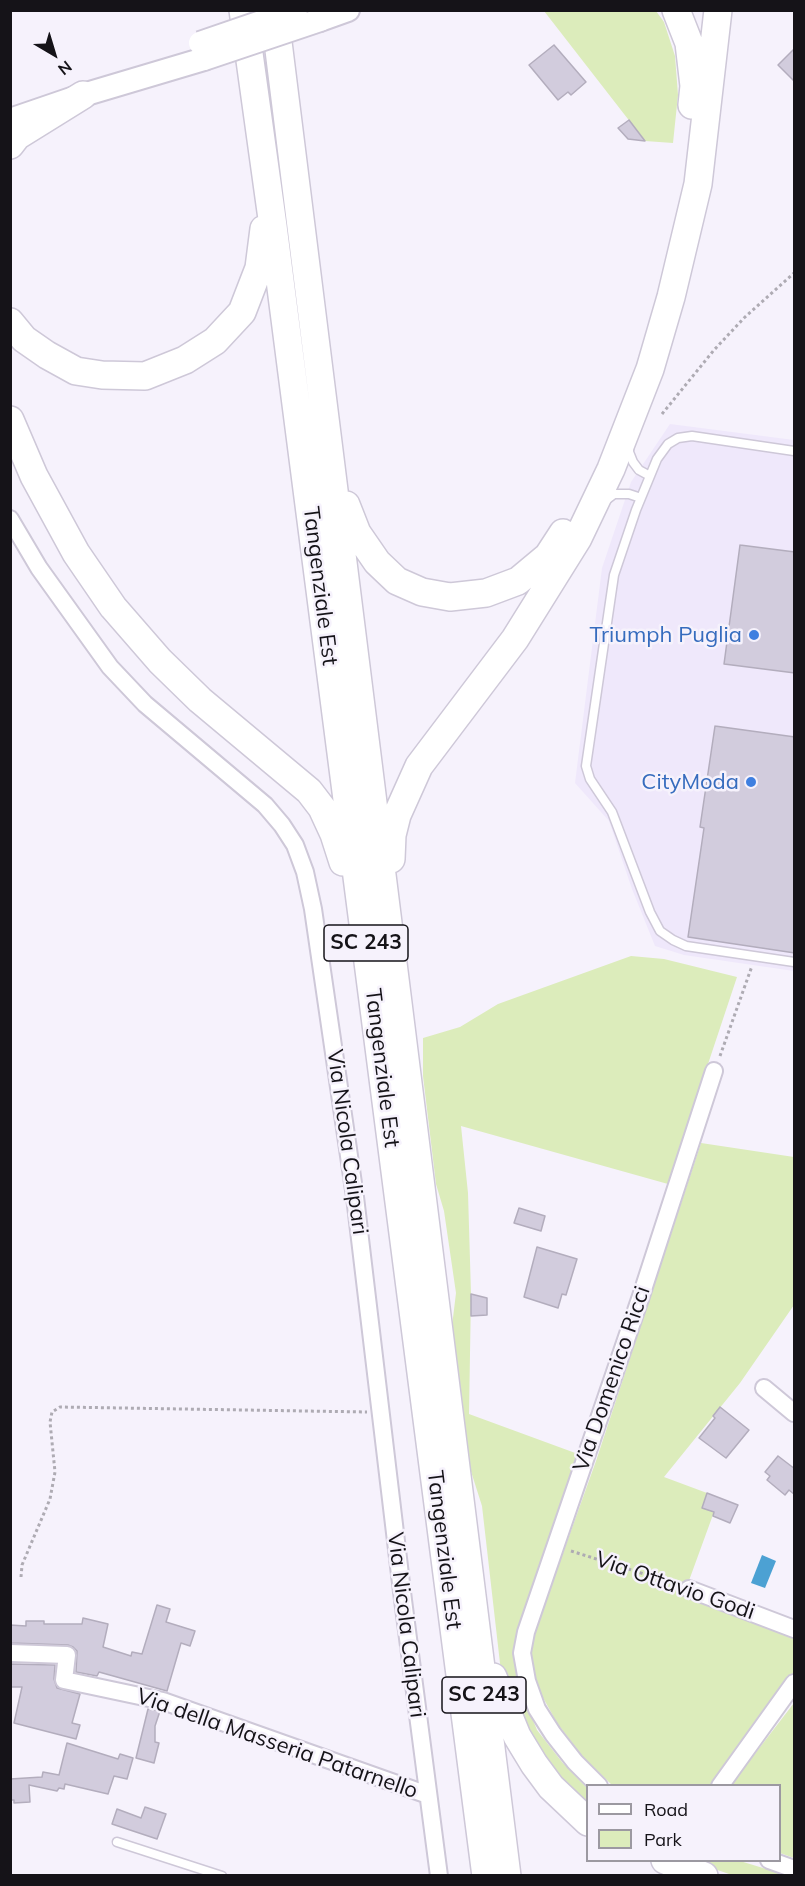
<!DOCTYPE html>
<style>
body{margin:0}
#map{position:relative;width:805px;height:1886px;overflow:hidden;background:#f6f2fc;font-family:Mulish,sans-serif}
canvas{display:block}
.frame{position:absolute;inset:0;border:12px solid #151318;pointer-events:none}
.legend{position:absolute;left:586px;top:1784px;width:195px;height:78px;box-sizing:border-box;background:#f6f2fc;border:2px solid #9c99a1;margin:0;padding:8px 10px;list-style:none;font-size:18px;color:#151318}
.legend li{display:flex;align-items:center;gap:12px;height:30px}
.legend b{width:30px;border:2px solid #9c99a1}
.north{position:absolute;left:24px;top:24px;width:60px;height:60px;-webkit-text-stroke:4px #f6f2fc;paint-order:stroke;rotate:142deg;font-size:16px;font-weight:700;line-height:24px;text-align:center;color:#151318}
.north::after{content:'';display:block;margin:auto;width:21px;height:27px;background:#151318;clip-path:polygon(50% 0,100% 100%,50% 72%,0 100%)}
</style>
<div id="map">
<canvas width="805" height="1886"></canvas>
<div class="frame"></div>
<ul class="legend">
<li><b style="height:8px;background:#fff"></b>Road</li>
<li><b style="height:16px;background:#dcecbb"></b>Park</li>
</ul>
<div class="north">N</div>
</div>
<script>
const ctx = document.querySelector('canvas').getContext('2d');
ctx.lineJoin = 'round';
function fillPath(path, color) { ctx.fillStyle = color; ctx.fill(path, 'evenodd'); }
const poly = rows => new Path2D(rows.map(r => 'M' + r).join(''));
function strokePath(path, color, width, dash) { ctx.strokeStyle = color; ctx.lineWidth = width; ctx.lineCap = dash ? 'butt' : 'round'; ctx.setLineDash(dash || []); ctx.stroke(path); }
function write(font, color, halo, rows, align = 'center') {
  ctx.font = font + ' Mulish,sans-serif'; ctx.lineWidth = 5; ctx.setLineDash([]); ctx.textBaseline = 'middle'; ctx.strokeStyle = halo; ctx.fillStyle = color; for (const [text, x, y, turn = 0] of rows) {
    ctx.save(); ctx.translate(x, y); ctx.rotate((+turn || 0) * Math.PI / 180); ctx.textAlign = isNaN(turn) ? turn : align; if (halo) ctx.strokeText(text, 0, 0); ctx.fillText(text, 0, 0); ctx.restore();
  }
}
fillPath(poly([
 [670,424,794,440,794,971,684,955,655,946,632,889,609,821,575,783,602,568,631,482]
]), '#efe8fb');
fillPath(poly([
 [544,11,656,11,664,22,675,56,678,95,673,143,645,141],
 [631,956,664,959,737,977,668,1184,461,1126,468,1193,471,1294,469,1414,578,1454,524,1616,517,1668,525,1701,537,1730,562,1762,587,1788,587,1810,527,1744,501,1672,482,1506,468,1462,452,1326,456,1293,444,1211,436,1184,423,1076,423,1038,460,1027,498,1004],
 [701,1143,794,1157,794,1305,740,1383,664,1477,707,1493,703,1508,714,1512,683,1597,794,1638,794,1673,712,1785,613,1786,583,1757,557,1723,541,1694,529,1660,530,1645,596,1461],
 [794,1703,794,1858,780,1853,780,1786,730,1786],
 [691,1861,740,1861,786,1875,732,1875]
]), '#dcecbb');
fillPath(poly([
 [762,1555,776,1561,765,1588,751,1583]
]), '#4ca1d3');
const building = poly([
 [554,45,586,82,571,95,568,92,558,100,529,65,554,45],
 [795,48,795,82,778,65,795,48],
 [629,120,645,141,628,139,618,128,629,120],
 [740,545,795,552,795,673,724,664,740,545],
 [715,726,795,737,795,953,688,937,704,828,700,827,715,726],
 [519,1208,545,1216,541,1231,514,1223,519,1208],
 [537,1247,577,1259,566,1295,562,1294,558,1308,524,1297,537,1247],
 [471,1294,487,1298,487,1315,471,1316,471,1294],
 [720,1407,749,1430,726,1458,699,1438,715,1418,713,1416,720,1407],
 [778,1456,795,1469,795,1495,789,1490,785,1495,767,1480,770,1476,765,1472,778,1456],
 [707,1493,738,1505,730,1523,713,1516,714,1512,702,1508,707,1493],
 [157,1605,170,1609,166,1622,195,1631,190,1646,181,1643,167,1691,99,1672,97,1676,76,1672,77,1651,73,1647,68,1645,10,1643,10,1625,26,1626,26,1621,44,1621,44,1624,82,1624,83,1618,108,1624,103,1647,131,1656,132,1652,142,1654,157,1605],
 [10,1664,55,1665,54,1679,57,1688,80,1694,72,1723,80,1725,76,1739,14,1723,22,1687,10,1687,10,1664],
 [148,1709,160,1711,155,1726,155,1742,159,1743,154,1763,136,1758,148,1709],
 [67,1743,118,1759,120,1754,133,1758,127,1779,114,1776,108,1794,65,1784,64,1789,59,1788,57,1791,29,1785,30,1802,14,1803,14,1800,10,1800,10,1779,42,1777,43,1772,59,1775,67,1743],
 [145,1807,166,1814,157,1839,112,1824,117,1809,141,1818,145,1807]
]);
fillPath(building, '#d2ccdd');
strokePath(building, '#b3adbd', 1.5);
const service = poly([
 [629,447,629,452,633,462,639,470,650,476],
 [794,451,692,436,678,438,668,444,657,459,636,510,614,575,586,766,590,779,612,812,650,912,660,931,673,940,686,946,794,962],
 [606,500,614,494,629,494,641,498],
 [117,1842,222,1876]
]);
const minor = poly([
 [10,519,39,568,110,667,145,704,265,805,282,825,295,845,305,872,313,909,355,1197,403,1600,439,1876],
 [764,1388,794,1413],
 [689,1589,794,1629],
 [10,1653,67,1655,64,1680,163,1701,428,1795],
 [599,1786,575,1762,553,1734,537,1709,527,1681,522,1653,526,1632,641,1296,714,1071],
 [720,1786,794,1683],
 [769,1860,794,1869]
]);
const secondary = poly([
 [320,20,348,10],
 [10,120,83,95,204,59]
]);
const trunk = poly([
 [243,10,273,226,486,1876],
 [274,10,507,1876],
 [676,10,689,43,694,86,692,105],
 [10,145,17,136,83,95],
 [10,322,24,339,47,355,76,371,102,375,145,376,185,360,215,341,242,312,259,268,264,229],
 [10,420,34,476,76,553,113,607,160,661,200,700,309,791,322,808,334,834,343,862],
 [346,505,357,533,377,562,397,581,422,592,450,597,486,593,518,581,548,556,563,533],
 [391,859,392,835,397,815,419,766,515,639,578,538,611,469,650,369,671,297,698,184,718,10],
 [493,1677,517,1736,534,1764,551,1787,588,1822],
 [665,1860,704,1876]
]);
strokePath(service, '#cec8d8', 11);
strokePath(minor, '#cec8d8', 20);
strokePath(secondary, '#cec8d8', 26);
strokePath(trunk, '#cec8d8', 30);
strokePath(poly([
 [662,414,714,350,744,318,794,273],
 [720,1056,752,966],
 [571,1551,676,1584],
 [21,1577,22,1565,50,1499,55,1472,50,1422,52,1412,60,1407,367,1412]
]), '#aeabb3', 3, [3, 3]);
strokePath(service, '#fff', 8);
strokePath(minor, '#fff', 16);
strokePath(secondary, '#fff', 22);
strokePath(trunk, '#fff', 27);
const secondaryBridge = poly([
 [200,43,296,10],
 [204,59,320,20]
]);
strokePath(secondaryBridge, '#cec8d8', 26, []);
strokePath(secondaryBridge, '#fff', 22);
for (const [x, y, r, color] of [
 [754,635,6,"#3f7fe0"],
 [751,782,6,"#3f7fe0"]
]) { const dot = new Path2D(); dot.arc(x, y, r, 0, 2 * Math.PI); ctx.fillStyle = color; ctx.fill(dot); strokePath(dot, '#f6f2fc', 2); }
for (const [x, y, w] of [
 [366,943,84],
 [484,1695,84]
]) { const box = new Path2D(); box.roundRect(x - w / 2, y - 18, w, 36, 4.5); ctx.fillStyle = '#f6f2fc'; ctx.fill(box); strokePath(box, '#151318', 1.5); }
write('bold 21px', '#151318', null, [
 ["SC 243",366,943],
 ["SC 243",484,1695]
]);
write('22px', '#151318', '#f6f2fc', [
 ["Tangenziale Est",320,586,83],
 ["Tangenziale Est",382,1068,83],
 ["Via Nicola Calipari",347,1142,82],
 ["Via Domenico Ricci",612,1379,-71],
 ["Tangenziale Est",444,1550,83],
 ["Via Ottavio Godi",675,1586,19],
 ["Via Nicola Calipari",406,1625,83],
 ["Via della Masseria Patarnello",277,1744,19]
]);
write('22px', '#366cbe', '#f6f2fc', [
 ["Triumph Puglia",742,635],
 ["CityModa",739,782]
], 'right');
</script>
